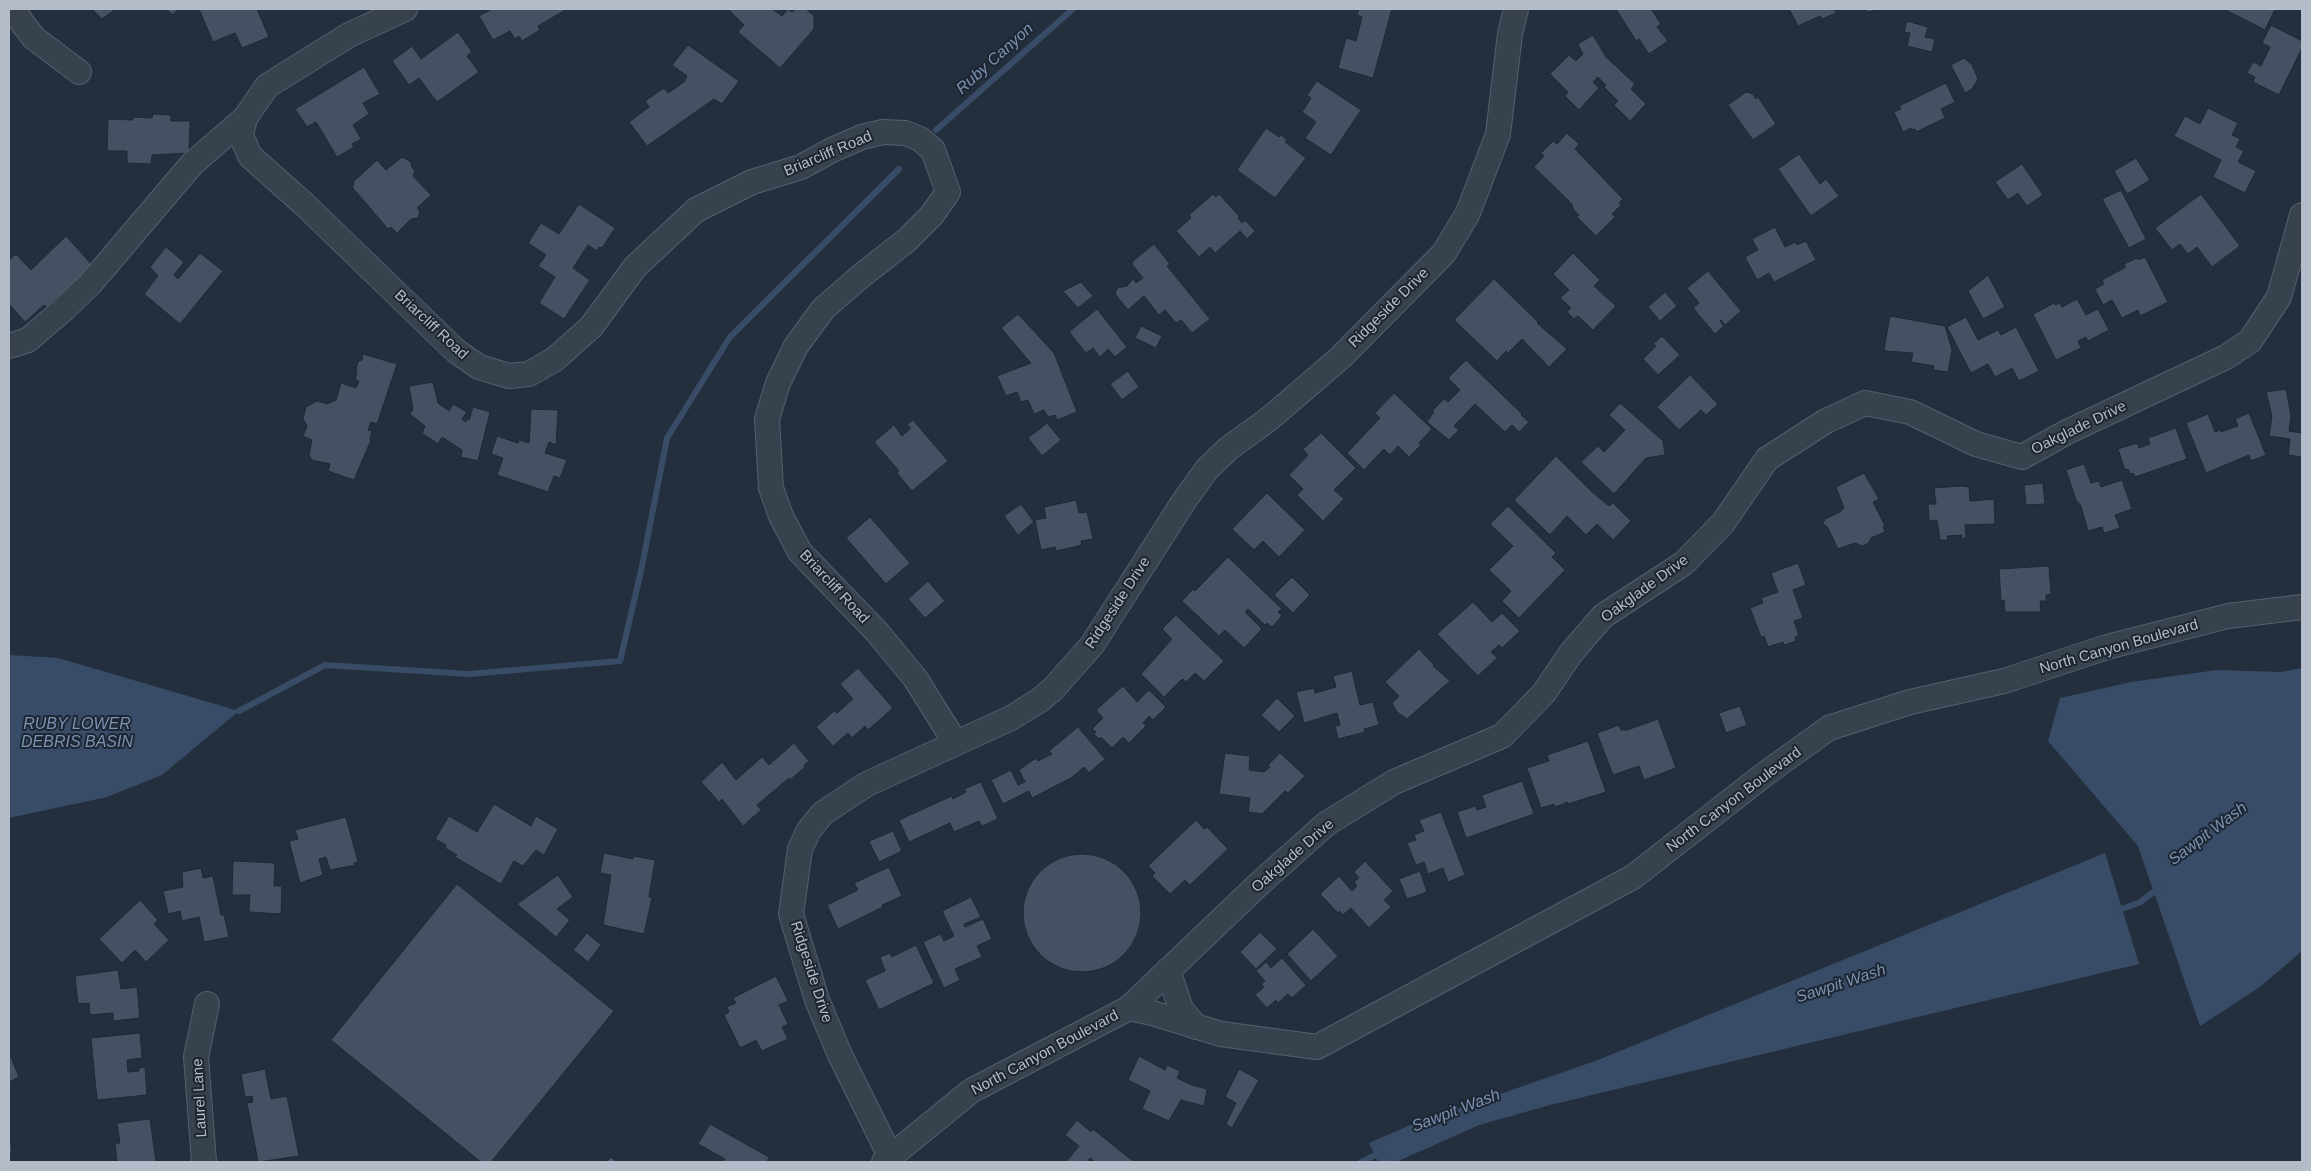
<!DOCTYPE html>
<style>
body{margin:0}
#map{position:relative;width:2311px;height:1171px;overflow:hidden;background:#242f3e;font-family:Arial,sans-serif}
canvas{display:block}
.frame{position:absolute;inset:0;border:10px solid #b4bcc9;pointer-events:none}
</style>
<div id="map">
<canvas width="2311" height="1171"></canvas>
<div class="frame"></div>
</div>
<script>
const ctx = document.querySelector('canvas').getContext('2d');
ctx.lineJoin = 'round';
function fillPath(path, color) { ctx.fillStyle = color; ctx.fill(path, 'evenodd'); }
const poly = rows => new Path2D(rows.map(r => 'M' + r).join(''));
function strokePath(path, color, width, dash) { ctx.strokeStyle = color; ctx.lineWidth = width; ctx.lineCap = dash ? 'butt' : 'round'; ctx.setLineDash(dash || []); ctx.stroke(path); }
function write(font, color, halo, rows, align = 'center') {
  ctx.font = font + ' Arial,sans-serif'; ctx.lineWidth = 4; ctx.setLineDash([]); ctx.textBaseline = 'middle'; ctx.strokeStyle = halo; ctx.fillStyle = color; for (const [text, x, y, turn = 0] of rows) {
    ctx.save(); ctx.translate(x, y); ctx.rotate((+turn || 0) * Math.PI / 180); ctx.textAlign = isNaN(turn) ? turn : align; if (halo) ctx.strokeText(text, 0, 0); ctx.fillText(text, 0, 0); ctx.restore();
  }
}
fillPath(poly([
 [9,655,58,658,239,711,162,775,107,797,9,818],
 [2302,668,2302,951,2260,987,2200,1026,2138,846,2048,741,2060,698,2131,682,2217,670,2281,672],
 [2105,853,2139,964,1550,1105,1479,1125,1396,1162,1378,1162,1369,1143,1408,1126,1598,1060]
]), '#394c67');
strokePath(poly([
 [936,130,1073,9],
 [239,711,325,665,469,674,620,661,641,571,667,438,730,337,899,169],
 [2115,911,2139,903,2159,888],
 [1361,1162,1382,1152]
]), '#394c67', 6);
const building = poly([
 [92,9,116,9,102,19,92,9],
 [166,9,178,9,173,15,166,9],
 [199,9,257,9,269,37,242,48,235,33,213,42,199,9],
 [492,9,567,9,538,26,540,30,522,41,519,36,515,39,510,31,493,40,479,16,492,9],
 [728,9,772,9,782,16,788,9,792,12,796,9,806,9,814,16,814,29,780,68,738,32,744,25,728,9],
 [1359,9,1392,9,1373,78,1338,68,1346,38,1356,41,1362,17,1357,15,1359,9],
 [1616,9,1651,9,1661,24,1657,27,1668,41,1649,54,1639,39,1636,41,1616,9],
 [1789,9,1834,9,1836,13,1822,19,1820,16,1798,26,1789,9],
 [1866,9,1883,9,1867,12,1866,9],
 [2224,9,2275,9,2265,30,2224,9],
 [1907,21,1928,27,1925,37,1935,39,1932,52,1907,46,1910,33,1904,32,1907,21],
 [2271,25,2302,41,2302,48,2279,95,2253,82,2255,77,2247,73,2253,62,2261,66,2270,47,2262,43,2271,25],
 [458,32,472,52,467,56,479,72,437,102,419,78,409,85,392,61,412,46,421,59,458,32],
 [1593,35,1606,57,1635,84,1631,89,1646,104,1630,121,1614,105,1618,101,1604,87,1606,85,1598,77,1593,82,1599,88,1579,110,1565,96,1568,92,1550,74,1569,55,1576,61,1583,54,1578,44,1593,35],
 [688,45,739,81,722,104,714,99,647,146,629,122,649,107,645,101,664,88,668,93,684,82,687,76,672,65,688,45],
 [1964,58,1972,65,1978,79,1972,89,1965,93,1951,65,1964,58],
 [364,67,380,94,363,103,369,114,353,125,361,139,352,144,354,147,337,157,316,122,307,127,295,109,364,67],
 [1317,81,1361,110,1331,155,1305,138,1316,122,1302,112,1311,98,1307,95,1317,81],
 [1946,83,1955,102,1941,109,1945,118,1916,132,1915,129,1911,130,1911,128,1903,132,1894,112,1901,109,1899,106,1946,83],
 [1746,92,1753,94,1756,99,1758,97,1776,124,1753,140,1728,105,1746,92],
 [2208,108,2238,123,2232,135,2240,139,2236,147,2244,151,2238,162,2256,171,2245,193,2213,177,2221,160,2174,136,2185,116,2200,124,2208,108],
 [153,114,171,115,171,121,190,121,189,153,152,155,151,164,127,163,127,151,107,151,108,119,133,120,133,117,152,118,153,114],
 [1266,128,1279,137,1281,135,1287,140,1285,142,1306,158,1275,198,1237,170,1266,128],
 [1567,133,1579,144,1575,149,1623,199,1619,203,1621,205,1612,214,1615,217,1596,236,1577,217,1579,215,1573,209,1572,204,1534,167,1544,156,1541,153,1553,141,1557,144,1567,133],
 [1799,154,1820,184,1826,179,1839,196,1811,216,1778,169,1799,154],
 [402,157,411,162,412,168,415,171,413,176,431,195,417,208,420,211,418,218,411,219,397,233,391,227,388,229,352,187,354,184,353,182,377,160,386,170,402,157],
 [2136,158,2150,180,2127,194,2114,171,2136,158],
 [2022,164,2043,195,2027,206,2018,193,2008,200,1995,182,2022,164],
 [2121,190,2146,239,2129,248,2102,199,2121,190],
 [1213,194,1216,197,1219,194,1239,216,1238,218,1242,223,1245,220,1255,231,1247,239,1240,231,1215,253,1210,247,1199,257,1176,231,1191,218,1189,215,1213,194],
 [2201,194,2240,246,2212,267,2197,247,2188,254,2180,244,2172,250,2155,228,2201,194],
 [579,204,615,228,602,248,599,247,597,251,588,245,573,268,590,280,564,319,539,303,555,277,538,266,546,255,528,243,541,223,559,234,579,204],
 [1775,227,1785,247,1796,242,1797,245,1806,241,1816,260,1774,282,1769,273,1757,280,1745,257,1758,250,1752,239,1775,227],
 [66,236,93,266,47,307,44,305,25,322,9,304,9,260,16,254,31,270,66,236],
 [1154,244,1170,264,1167,266,1210,319,1192,333,1181,320,1176,323,1165,310,1159,315,1144,296,1128,310,1115,294,1117,288,1127,286,1133,279,1136,283,1143,278,1132,264,1133,261,1154,244],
 [166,247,184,262,174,275,178,279,200,253,223,271,180,324,144,294,158,276,150,267,166,247],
 [1573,253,1600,280,1594,286,1616,306,1593,330,1578,316,1574,319,1567,312,1571,308,1560,298,1569,290,1553,274,1573,253],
 [2145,257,2168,302,2140,316,2138,310,2122,318,2112,300,2103,305,2095,289,2104,284,2102,280,2126,267,2124,264,2137,258,2138,260,2145,257],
 [1708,271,1741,311,1725,325,1721,320,1720,321,1724,326,1715,334,1693,308,1699,303,1687,288,1708,271],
 [1988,275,2005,307,1983,319,1968,291,1988,275],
 [1494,279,1538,322,1537,323,1567,349,1549,367,1522,339,1508,353,1506,351,1497,361,1454,320,1494,279],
 [1081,282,1093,296,1078,308,1063,291,1081,282],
 [1665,292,1677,306,1660,321,1648,307,1665,292],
 [2077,299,2086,315,2098,309,2109,330,2088,341,2086,337,2078,341,2081,348,2056,360,2033,314,2054,303,2055,305,2060,303,2062,307,2077,299],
 [1097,309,1127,347,1115,357,1108,349,1100,357,1093,348,1086,353,1069,332,1097,309],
 [1018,314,1054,353,1077,412,1057,420,1055,415,1048,417,1044,410,1034,414,1028,400,1021,402,1017,392,1006,396,997,376,1031,363,1001,328,1018,314],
 [1890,316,1945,326,1952,350,1948,372,1933,370,1934,366,1911,362,1913,353,1886,351,1884,349,1890,316],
 [1966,317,1978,340,1998,330,2001,335,2016,327,2039,371,2019,381,2012,368,1995,377,1988,364,1971,373,1947,327,1966,317],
 [1141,326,1162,336,1156,348,1135,338,1141,326],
 [1662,336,1680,355,1658,375,1643,359,1656,346,1653,344,1662,336],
 [363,354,397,364,377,424,371,422,368,430,372,431,370,438,371,440,354,480,328,471,330,464,312,460,309,455,312,440,303,436,307,426,303,419,306,407,317,401,327,404,336,400,341,383,356,388,359,381,355,379,357,373,356,369,358,361,362,360,363,354],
 [1466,360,1522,414,1521,415,1529,422,1519,432,1512,425,1505,432,1475,404,1454,426,1459,430,1449,440,1427,422,1434,412,1432,411,1444,399,1448,402,1460,390,1448,378,1466,360],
 [1128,371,1139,387,1122,400,1110,384,1128,371],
 [1690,375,1718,404,1706,415,1701,410,1679,430,1657,407,1690,375],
 [433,382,438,403,449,411,453,404,467,412,462,419,466,422,467,419,469,420,473,407,490,412,478,461,461,457,462,450,442,437,438,444,422,433,425,426,410,414,413,409,409,386,433,382],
 [2286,389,2291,416,2289,431,2302,433,2302,457,2288,455,2290,439,2269,436,2272,416,2266,392,2286,389],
 [1394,393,1432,429,1419,443,1421,445,1409,457,1398,446,1390,455,1384,449,1364,470,1347,453,1380,418,1375,413,1394,393],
 [1620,403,1663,441,1665,455,1646,458,1614,494,1581,462,1598,446,1604,452,1625,430,1609,415,1620,403],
 [531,409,558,410,556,445,549,442,545,453,567,460,560,478,554,476,548,492,497,475,503,458,491,454,497,436,518,443,519,440,529,443,531,409],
 [2249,413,2266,455,2251,461,2249,455,2206,473,2186,423,2208,414,2215,432,2220,430,2221,432,2238,426,2235,419,2249,413],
 [913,420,948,461,912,491,897,473,899,471,874,442,894,425,902,436,911,428,907,425,913,420],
 [1047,423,1061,440,1042,456,1028,438,1047,423],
 [2176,428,2187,459,2135,477,2133,473,2130,474,2128,469,2125,470,2118,449,2137,443,2139,448,2150,444,2148,438,2176,428],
 [1321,433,1356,468,1334,490,1344,499,1323,521,1297,495,1303,489,1289,475,1308,455,1303,449,1321,433],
 [1556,456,1592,492,1609,506,1613,503,1631,521,1613,540,1597,524,1586,535,1567,516,1550,535,1514,500,1556,456],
 [2084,464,2091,483,2099,481,2101,487,2122,480,2132,509,2115,515,2120,528,2104,533,2102,527,2088,531,2081,506,2076,500,2066,470,2084,464],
 [1864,473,1879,499,1873,502,1885,526,1883,527,1885,532,1871,538,1869,543,1862,546,1855,543,1838,549,1828,528,1823,523,1825,519,1840,512,1844,508,1836,487,1864,473],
 [2043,483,2045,504,2026,505,2024,485,2043,483],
 [1962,486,1969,487,1970,501,1994,499,1995,524,1965,525,1966,538,1961,539,1962,535,1947,536,1948,540,1940,540,1937,520,1929,521,1928,504,1936,504,1934,488,1962,486],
 [1267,493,1305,530,1279,557,1263,541,1254,550,1232,529,1267,493],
 [1076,500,1079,513,1087,512,1093,539,1081,541,1082,545,1056,551,1055,547,1041,550,1035,520,1046,518,1044,507,1076,500],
 [1021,504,1034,522,1018,535,1004,516,1021,504],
 [1508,506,1556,553,1552,557,1565,570,1519,618,1502,601,1511,591,1489,570,1513,546,1490,524,1508,506],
 [870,517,910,563,886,584,846,538,870,517],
 [1228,557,1282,609,1278,612,1282,616,1272,627,1267,623,1265,625,1248,609,1245,612,1262,629,1244,648,1225,630,1219,636,1182,601,1193,589,1195,591,1228,557],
 [1798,563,1806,585,1793,590,1803,618,1794,621,1799,636,1795,637,1796,641,1784,645,1783,642,1768,647,1764,636,1761,637,1750,608,1763,603,1761,598,1778,592,1771,573,1798,563],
 [2049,566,2051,594,2046,595,2046,601,2040,601,2041,612,2005,612,2004,600,2001,601,1999,569,2049,566],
 [1292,577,1310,595,1293,613,1274,595,1292,577],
 [928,581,945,601,925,618,908,599,928,581],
 [1473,602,1492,622,1502,613,1520,631,1502,648,1499,645,1491,652,1497,658,1478,676,1437,634,1473,602],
 [1176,615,1224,661,1204,681,1195,673,1186,682,1183,679,1179,682,1164,697,1141,674,1172,639,1162,629,1176,615],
 [1419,649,1434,665,1433,666,1450,681,1407,719,1397,712,1392,703,1399,696,1385,682,1419,649],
 [858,668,893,708,868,730,865,726,852,738,848,733,833,746,816,727,834,711,837,713,853,699,840,684,858,668],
 [1352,671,1360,705,1373,702,1379,725,1364,729,1365,732,1338,739,1335,726,1340,725,1337,713,1304,723,1296,692,1314,688,1315,693,1336,687,1333,676,1352,671],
 [1123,686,1137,702,1149,690,1166,707,1153,720,1149,716,1143,723,1146,726,1129,743,1123,737,1112,748,1101,737,1099,739,1094,734,1096,732,1092,729,1103,718,1096,710,1123,686],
 [1277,698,1295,716,1279,732,1261,715,1277,698],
 [1740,706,1747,725,1726,733,1719,713,1740,706],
 [1658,719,1676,768,1644,780,1639,766,1613,775,1597,733,1619,725,1621,730,1627,730,1658,719],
 [1078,727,1105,759,1089,773,1084,767,1071,778,1032,798,1029,791,1003,804,991,780,1011,770,1018,785,1025,782,1019,770,1036,758,1038,761,1052,754,1049,751,1078,727],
 [1588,741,1606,792,1568,804,1568,802,1555,807,1554,804,1541,808,1527,768,1549,761,1547,755,1588,741],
 [794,743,809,761,804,765,805,767,790,780,789,778,757,805,761,810,743,826,722,799,719,802,701,782,722,762,736,780,762,757,769,765,794,743],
 [1225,753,1250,756,1249,770,1264,772,1270,767,1268,765,1280,753,1305,776,1288,793,1285,791,1262,814,1248,812,1250,798,1219,794,1225,753],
 [1522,781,1534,814,1466,838,1457,812,1476,806,1477,810,1486,807,1482,795,1522,781],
 [981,782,998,819,982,826,979,821,954,832,950,823,909,842,899,820,952,796,953,799,966,792,964,789,981,782],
 [494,804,531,826,536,816,558,829,544,855,536,850,523,866,514,861,501,884,455,857,457,855,445,848,446,845,435,839,449,816,477,832,494,804],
 [1441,812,1465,875,1448,882,1443,868,1428,874,1424,862,1416,865,1407,843,1416,840,1414,835,1424,831,1419,820,1441,812],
 [346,817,358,862,354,863,355,865,330,870,326,857,319,859,323,875,300,883,289,841,298,839,295,830,346,817],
 [1196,820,1204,829,1207,827,1228,849,1190,885,1185,880,1170,894,1152,876,1155,873,1148,866,1196,820],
 [893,831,902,851,879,862,869,841,893,831],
 [604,853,633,859,634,856,655,860,649,897,652,898,644,934,603,925,611,875,600,873,604,853],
 '1023 913a59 59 0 1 1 118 0a59 59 0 1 1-118 0Z',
 [233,861,275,863,274,886,282,886,281,914,249,912,250,895,232,895,233,861],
 [1365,861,1393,891,1384,900,1391,907,1369,928,1351,908,1343,915,1340,911,1338,913,1320,894,1339,876,1352,891,1357,886,1354,882,1359,878,1354,872,1365,861],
 [889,867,902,896,882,905,883,907,838,929,827,905,858,890,854,883,889,867],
 [201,868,203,878,213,876,221,915,224,915,229,937,204,942,199,917,182,921,180,911,168,914,163,891,183,887,182,872,201,868],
 [1420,871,1427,892,1407,899,1399,879,1420,871],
 [558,875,573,897,557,909,570,920,556,937,517,904,558,875],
 [457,884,614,1011,491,1162,481,1162,331,1040,457,884],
 [971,897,981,917,964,924,965,927,983,919,992,939,977,946,982,957,955,969,960,980,944,988,923,942,940,934,944,941,954,936,942,911,971,897],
 [140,900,158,920,154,924,169,940,146,962,135,950,122,963,99,939,140,900],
 [1313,929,1338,956,1311,981,1287,954,1313,929],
 [1260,932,1277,949,1256,969,1240,952,1260,932],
 [587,933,601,945,588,962,573,950,587,933],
 [916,945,934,983,879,1010,865,980,885,971,880,957,890,953,892,957,916,945],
 [1282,958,1306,985,1292,998,1288,994,1278,1003,1276,1000,1267,1008,1255,995,1264,987,1261,984,1265,981,1256,971,1266,962,1271,968,1282,958],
 [118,970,121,989,137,987,140,1018,113,1021,113,1013,90,1015,89,1003,78,1004,75,976,118,970],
 [776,976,788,1001,779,1005,788,1024,782,1027,788,1039,762,1051,756,1040,740,1048,724,1015,729,1012,727,1007,736,1003,733,998,776,976],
 [140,1033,142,1058,127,1060,128,1072,139,1071,139,1068,145,1067,147,1095,97,1100,91,1038,140,1033],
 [10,1055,19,1077,9,1082,9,1056,10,1055],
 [1139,1056,1165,1070,1167,1065,1180,1071,1177,1078,1192,1085,1207,1089,1204,1106,1181,1100,1169,1121,1142,1109,1150,1091,1128,1080,1139,1056],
 [265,1069,271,1099,287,1096,299,1156,258,1162,247,1103,253,1102,252,1096,245,1097,241,1074,265,1069],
 [1239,1069,1259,1080,1232,1128,1226,1124,1236,1103,1225,1097,1239,1069],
 [150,1119,156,1162,117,1162,115,1143,120,1143,117,1123,150,1119],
 [1077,1120,1091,1132,1093,1129,1134,1162,1095,1162,1090,1158,1087,1162,1066,1162,1079,1146,1065,1135,1077,1120],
 [710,1124,769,1157,767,1162,723,1162,725,1159,698,1144,710,1124],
 [9,1125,12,1153,9,1154,9,1125],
 [611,1157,617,1162,606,1162,611,1157]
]);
fillPath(building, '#455162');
strokePath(building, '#1f2835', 1);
const minor = poly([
 [15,9,20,20,34,38,79,72],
 [405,9,349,35,267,86,245,118,241,135,250,156,306,206,456,351,479,367,509,376,529,374,555,359,591,327,635,267,696,210,752,182,801,167,832,150,862,137,883,132,905,133,920,139,933,150,948,192,932,215,907,240,861,276,823,309,796,346,778,383,767,419,771,488,781,516,800,552,877,632,915,678,955,742],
 [9,346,28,340,64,309,90,284,192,164,245,118],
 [1168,970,1181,1009,1196,1027],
 [1129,1008,1152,1013,1221,1034,1317,1047,1633,877,1765,774,1829,728,1910,702,2004,681,2107,647,2228,616,2302,607],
 [890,1156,840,1055,817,1000,791,914,800,849,809,830,823,813,867,784,1011,718,1040,700,1053,689,1092,645,1184,501,1207,469,1229,448,1269,419,1340,358,1444,253,1468,213,1498,134,1510,34,1516,9],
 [204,1162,196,1057,207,1004],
 [884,1162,971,1091,1129,1008,1260,883,1326,824,1394,782,1502,736,1544,693,1571,653,1603,616,1684,563,1723,523,1767,459,1826,421,1865,403,1910,412,1976,444,2022,457,2069,431,2226,357,2250,341,2279,297,2302,215]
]);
strokePath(minor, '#565f6c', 26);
strokePath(minor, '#38414e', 24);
write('15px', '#b4bcc9', '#1d2633', [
 ["Briarcliff Road",828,154,-23],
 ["Ridgeside Drive",1389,308,-45],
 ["Briarcliff Road",431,325,43],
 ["Oakglade Drive",2079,428,-26],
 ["Briarcliff Road",834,587,47],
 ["Oakglade Drive",1645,589,-36],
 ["Ridgeside Drive",1118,603,-57],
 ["North Canyon Boulevard",2119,647,-16],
 ["North Canyon Boulevard",1734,800,-37],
 ["Oakglade Drive",1293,856,-41],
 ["Ridgeside Drive",811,972,72],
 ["North Canyon Boulevard",1045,1053,-28],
 ["Laurel Lane",200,1098,-93]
]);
write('italic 16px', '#7c92b1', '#1d2633', [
 ["Ruby Canyon",995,59,-42],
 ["RUBY LOWER",77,725],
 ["DEBRIS BASIN",77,743],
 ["Sawpit Wash",2208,834,-37],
 ["Sawpit Wash",1841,984,-18],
 ["Sawpit Wash",1456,1111,-21]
]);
</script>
